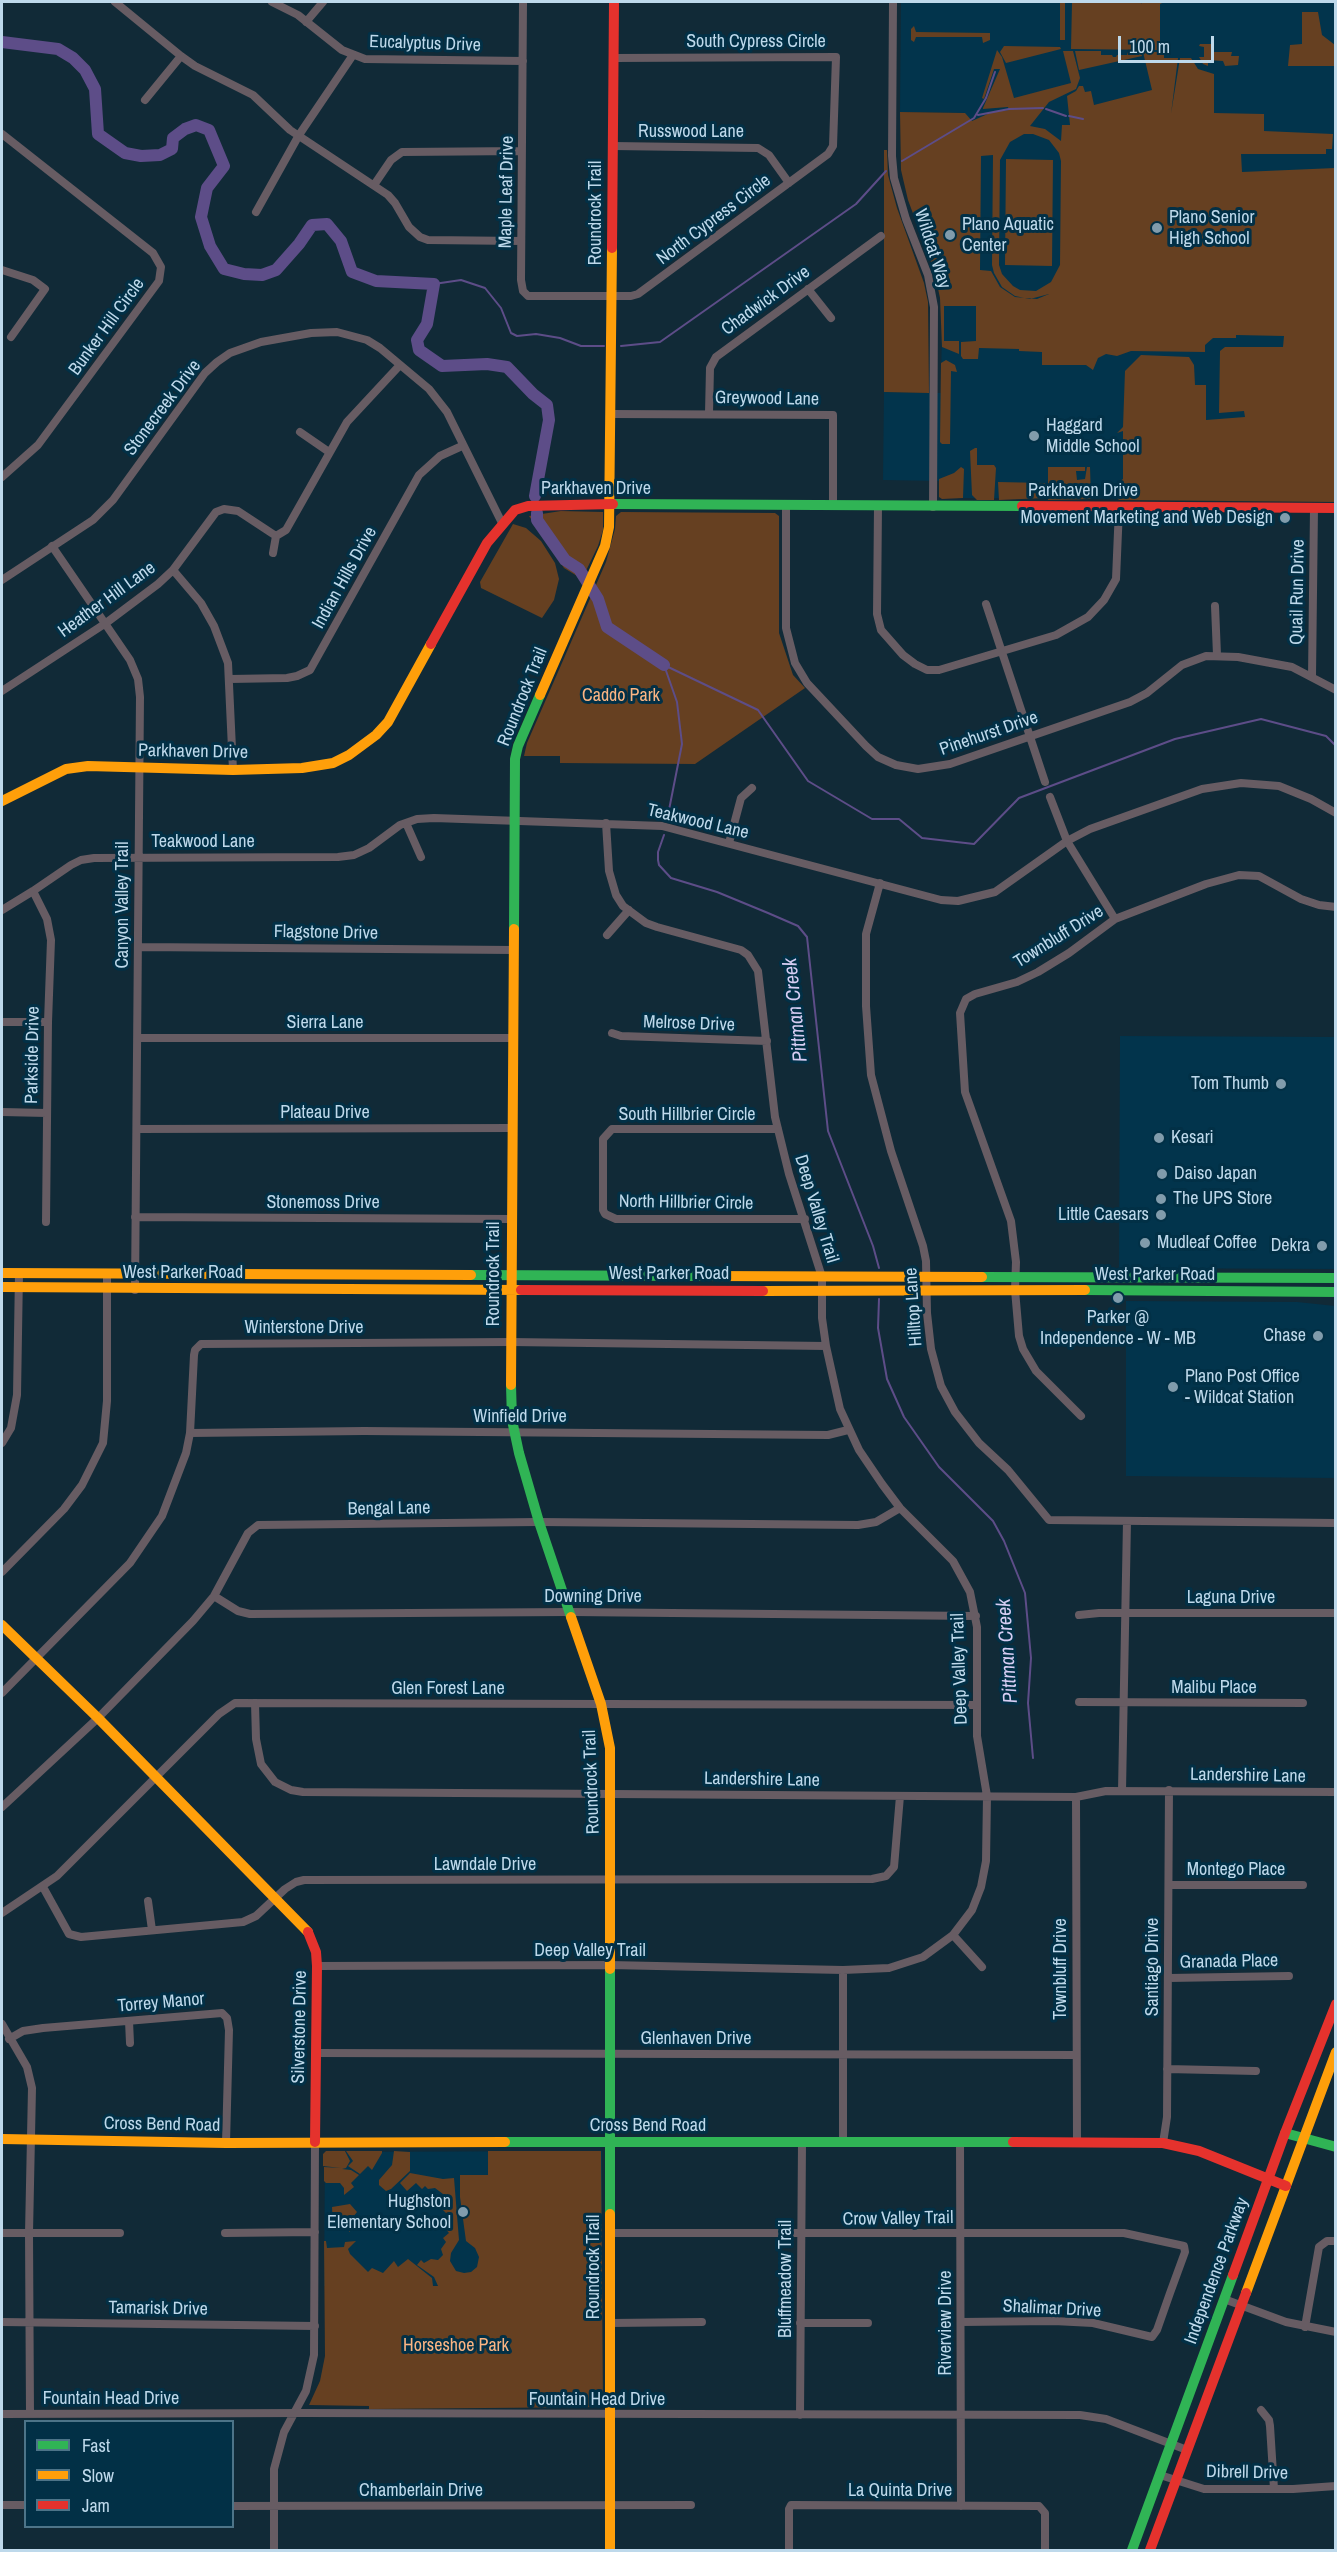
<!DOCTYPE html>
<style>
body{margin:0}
#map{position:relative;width:1337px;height:2552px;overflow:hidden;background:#112a37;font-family:"Archivo Narrow",sans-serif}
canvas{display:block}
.frame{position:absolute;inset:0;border:3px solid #bed9eb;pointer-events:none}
.legend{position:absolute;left:24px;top:2420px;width:210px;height:108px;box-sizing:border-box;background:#023046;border:2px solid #4d7488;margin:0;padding:8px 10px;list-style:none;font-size:18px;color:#bed9eb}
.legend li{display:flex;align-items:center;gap:12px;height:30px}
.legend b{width:30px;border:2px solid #4d7488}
.scale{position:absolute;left:1118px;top:36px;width:96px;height:27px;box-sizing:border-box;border:3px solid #bed9eb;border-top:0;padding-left:8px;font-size:18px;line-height:21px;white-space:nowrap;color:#bed9eb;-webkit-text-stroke:4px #023046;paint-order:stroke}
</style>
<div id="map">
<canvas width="1337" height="2552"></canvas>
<div class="frame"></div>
<ul class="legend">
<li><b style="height:8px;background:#30b455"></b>Fast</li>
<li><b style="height:8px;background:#ff9f0a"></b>Slow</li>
<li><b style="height:8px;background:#e5322d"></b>Jam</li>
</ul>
<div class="scale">100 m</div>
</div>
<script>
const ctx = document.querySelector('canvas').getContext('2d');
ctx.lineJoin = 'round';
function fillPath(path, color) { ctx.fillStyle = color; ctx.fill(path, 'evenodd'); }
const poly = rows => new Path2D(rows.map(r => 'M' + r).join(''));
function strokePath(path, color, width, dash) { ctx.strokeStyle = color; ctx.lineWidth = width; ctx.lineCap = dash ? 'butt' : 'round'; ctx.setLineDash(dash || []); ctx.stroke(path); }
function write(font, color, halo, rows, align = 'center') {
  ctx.font = font + ' "Archivo Narrow",sans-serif'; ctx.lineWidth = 6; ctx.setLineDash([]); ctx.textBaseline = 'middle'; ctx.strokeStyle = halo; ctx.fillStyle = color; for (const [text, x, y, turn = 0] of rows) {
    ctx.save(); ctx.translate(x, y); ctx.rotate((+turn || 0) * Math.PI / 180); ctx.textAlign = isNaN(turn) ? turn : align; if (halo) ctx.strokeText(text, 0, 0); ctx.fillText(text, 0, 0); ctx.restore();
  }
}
fillPath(poly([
 [901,2,1335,2,1335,499,941,498,940,481,883,480,884,392,941,393,942,318,965,113,900,112],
 [1120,1036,1335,1037,1335,1269,1119,1268],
 [1126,1301,1297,1302,1335,1306,1335,1478,1126,1476],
 [602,2151,602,2285,324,2286,325,2152]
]), '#02344c');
fillPath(poly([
 [1060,2,1125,3,1125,2,1141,2,1142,4,1142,2,1164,2,1160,4,1160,50,1071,49,1072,3,1065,2,1065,40,1060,40],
 [1302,12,1318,12,1322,35,1335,45,1335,66,1288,66,1290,45,1302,44],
 [914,26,916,32,990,33,990,40,983,43,982,37,916,37,914,42,911,40,911,29],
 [1200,44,1211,44,1213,52,1232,52,1231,56,1239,56,1238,65,1225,66,1223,61,1208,60,1208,66,1203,64,1199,57,1204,57,1204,47,1199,46],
 [1004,46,1060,47,1061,49,1006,63,1000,52],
 [997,50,1002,57,1014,98,1071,83,1063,51,1073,51,1080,78,1076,89,1049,102,1030,126,1045,129,1061,141,1062,125,1070,125,1067,96,1076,91,1079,86,1083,86,1085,92,1091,91,1094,105,1152,90,1143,52,1164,52,1164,58,1178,58,1171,114,1180,58,1191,58,1198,69,1214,74,1214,113,1264,114,1264,131,1333,134,1332,149,1326,149,1326,154,1241,154,1242,172,1335,168,1335,502,1119,500,1117,498,1117,483,1123,479,1123,431,1117,433,1123,427,1125,371,1141,355,1189,357,1194,365,1195,385,1206,385,1206,420,1245,417,1244,411,1219,413,1220,351,1225,347,1283,347,1284,336,1236,335,1236,338,1213,338,1205,345,1205,352,1131,351,1117,356,1106,354,1098,358,1093,370,1086,365,1042,365,1042,352,1019,351,1019,349,979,348,978,359,963,359,961,356,961,342,976,341,976,306,944,306,944,341,959,341,959,354,942,347,940,298,934,270,908,200,901,170,900,112,965,113,972,121,992,112,1009,110,1008,107,983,109,983,108,1000,69,994,69,984,99,982,98],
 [1024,134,1033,134,1049,140,1059,153,1061,161,1060,265,1051,282,1036,291,1020,290,1013,286,1002,274,999,265,1000,160,1010,142],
 [993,155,992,265,994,273,1002,287,1015,296,1030,299,1049,294,1037,299,1015,297,1000,287,991,271,980,270,981,156],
 [1075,51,1101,51,1101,55,1112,55,1113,57,1116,57,1117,55,1127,55,1128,52,1141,52,1142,56,1079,70],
 [884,150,887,150,888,175,897,208,924,283,928,302,929,393,884,392],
 [1006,159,1053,160,1052,266,1005,265],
 [946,360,955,365,957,372,951,371,950,444,942,444,940,442,941,363],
 [975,448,977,448,977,465,994,465,996,468,994,500,977,500,972,495,970,451],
 [961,467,964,469,963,498,942,499,939,497,939,479,954,473],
 [1048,467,1085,467,1085,471,1076,471,1077,480,1085,479,1087,467,1090,467,1091,499,1048,500],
 [998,482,1045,483,1045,498,999,500],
 [561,511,603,512,603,530,598,546,582,579,564,568,529,516],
 [621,512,775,513,779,516,779,633,793,675,805,688,695,764,560,763,560,756,524,756,527,743,606,562,615,529,616,516],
 [513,524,526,528,541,541,555,563,559,579,554,600,542,618,481,588,480,582],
 [326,2151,345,2151,350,2161,346,2168,342,2169,351,2170,359,2175,351,2183,354,2187,344,2195,344,2188,340,2183,326,2183,324,2181,324,2167,341,2168,323,2166,323,2154],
 [346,2151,382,2151,382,2153,372,2170,368,2166,360,2174,348,2166,353,2161],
 [394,2151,410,2152,410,2171,391,2189,386,2191,379,2185,379,2180,392,2165],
 [488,2151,601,2151,603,2407,369,2409,369,2406,309,2405,320,2381,325,2356,324,2241,326,2241,327,2248,344,2247,345,2242,356,2241,348,2249,350,2254,368,2272,372,2268,383,2273,394,2261,398,2267,408,2259,432,2278,433,2286,438,2286,434,2277,417,2265,421,2260,424,2263,431,2259,438,2260,443,2255,441,2249,446,2242,443,2238,449,2233,441,2223,449,2216,442,2209,445,2206,441,2200,443,2194,435,2188,428,2189,425,2186,422,2189,416,2183,407,2191,400,2183,410,2173,443,2179,454,2178,459,2240,451,2253,450,2261,456,2271,464,2273,471,2272,477,2267,479,2257,475,2248,466,2241,460,2197,460,2175,488,2175],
 [350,2204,357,2212,348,2223,354,2228,349,2232,349,2227,333,2227,332,2207]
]), '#664021');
strokePath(poly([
 [1046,109,1066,116],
 [978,115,1009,109,1043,108],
 [1069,116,1083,119],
 [902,161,974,118,986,98,995,72],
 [434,284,461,280,485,288,501,308,511,333,517,336,536,334,560,338,581,346,604,346],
 [621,346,660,342,856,204,886,171],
 [664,665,758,710,808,781,872,819,899,819,922,838,974,844,1019,798,1175,739,1261,719,1326,736,1336,746],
 [664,665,677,702,682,744,667,820],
 [664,835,658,852,658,860,659,865,671,878,717,892,768,913,798,926,807,937,828,1131,873,1246,879,1268],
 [879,1299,878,1328,887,1379,904,1417,939,1467,993,1521,1004,1541,1025,1593,1031,1658,1028,1703,1033,1758]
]), '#5d4d88', 2);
strokePath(poly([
 [2,42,58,49,73,58,85,70,95,89,98,134,125,153,141,156,160,155,172,149,173,138,185,129,196,125,209,130,224,166,207,188,201,217,210,246,224,269,244,274,262,275,276,270,299,244,312,225,327,224,341,241,352,272,376,281,434,284,427,324,417,340,419,350,442,366,487,364,507,367,533,394,547,405,549,420,535,496],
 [537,513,537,520,565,560,579,569,598,599,607,627,664,665]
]), '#5d4d88', 12);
strokePath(poly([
 [115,2,181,56,195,66,253,95,290,130,388,195,395,203,409,227,420,237,428,240,521,241],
 [272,2,298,15,342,50,365,59,523,61],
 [523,2,521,280,523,291,528,296,631,296,638,294,828,154,833,146,836,57,614,58],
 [893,2,892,156,894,178,906,219,928,275,934,307,933,507],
 [306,22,323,2],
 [145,100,181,56],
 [2,134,153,253,161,267,159,281,38,445,2,477],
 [613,146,758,148,769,155,789,183],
 [374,185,391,160,402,152,522,151],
 [256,212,299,135,353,55],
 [2,270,33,280,45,289,11,337],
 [808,289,831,318],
 [709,413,710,368,716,357,881,236],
 [610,414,833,415,833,505],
 [300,432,329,452],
 [786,505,786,628,795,663,807,683,866,746,878,757,896,765,918,769,950,764,1130,702,1147,693,1182,665,1206,656,1238,657,1292,667,1336,690],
 [878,506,877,614,881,630,903,655,915,664,927,670,939,670,1056,635,1088,617,1104,600,1116,579,1119,508],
 [52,546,130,660,138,679,140,697,135,1290],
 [273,553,276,536,286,530,347,422,400,365],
 [173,570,201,603,214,626,228,663,233,770],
 [2,580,93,520,113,500,205,373,217,362,230,353,261,342,311,333,337,332,367,340,380,348,429,389,447,412,502,523],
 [986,604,1045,782],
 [1215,606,1217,655],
 [1312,677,1314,508],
 [230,679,287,678,297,676,310,670,419,475,440,456,462,446],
 [2,691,106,623,158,584,173,570,216,512,224,509,238,511,276,536],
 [1050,797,1067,841,1115,919],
 [406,823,421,857],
 [729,843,741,798,752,788],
 [880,883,866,934,866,1006,871,1075,891,1151,923,1246,926,1261,927,1313,931,1349,941,1386,955,1412,979,1443,1008,1470,1049,1520,1336,1523],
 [33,891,47,919,51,940,48,1022,46,1222],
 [2,910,33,891,71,865,81,860,94,858,338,857,354,855,369,848,400,825,417,819,434,818,662,826,941,900,958,901,995,892,1067,841,1090,829,1202,789,1241,783,1279,786,1311,799,1336,813],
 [607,935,629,910],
 [139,947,513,950],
 [2,1022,48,1022],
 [612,1033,621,1036,767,1041],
 [138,1038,513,1038],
 [2,1112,47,1113],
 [138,1129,512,1128],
 [778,1129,612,1129,603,1139,603,1210,605,1214,616,1219,805,1219],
 [135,1217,511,1219],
 [1081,1416,1036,1371,1023,1349,1019,1336,1015,1290,1016,1262,1011,1221,965,1092,960,1013,966,999,975,994,1017,982,1038,972,1069,953,1115,919,1206,884,1239,875,1259,876,1301,899,1319,905,1336,907],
 [190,1433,364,1431,828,1435,848,1430],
 [2,1443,11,1428,17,1395,19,1273],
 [2,1572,64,1509,82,1485,103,1443,107,1401,107,1273],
 [214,1596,238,1611,250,1614,571,1612,976,1616],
 [1079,1615,1099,1613,1336,1613],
 [2,1693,130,1563,162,1516,186,1453,190,1433,194,1355,195,1350,201,1344,510,1342,826,1346],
 [1079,1702,1303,1703],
 [255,1703,256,1739,261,1764,275,1782,291,1790,303,1792,1076,1797,1106,1791,1336,1792],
 [1122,1791,1127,1521],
 [1076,1797,1077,2141],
 [2,1807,98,1718,193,1621,214,1596,248,1533,258,1525,539,1522,858,1525,876,1522,900,1508],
 [1169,1885,1303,1885],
 [43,1887,69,1934,81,1937,243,1922,256,1916,285,1889,296,1882,304,1880,872,1879,886,1876,894,1867,900,1796],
 [148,1901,152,1930],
 [2,1913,57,1876,219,1714,235,1703,976,1705],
 [953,1935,982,1967],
 [317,1966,610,1965,843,1970,889,1968,923,1957,953,1935,972,1910,981,1887,986,1861,987,1796,977,1736,977,1627,970,1592,953,1561,900,1508,882,1484,859,1450,840,1409,826,1346,822,1318,822,1277,789,1174,775,1117,758,971,748,955,741,950,657,927,646,923,623,906,616,895,609,871,606,823],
 [1169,1978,1289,1976],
 [129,2021,130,2043],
 [2,2024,27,2067,32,2088,29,2233,30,2414],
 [9,2039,23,2031,43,2028,222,2013,227,2018,229,2030,226,2143],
 [316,2053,1076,2055],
 [1167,2069,1256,2071],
 [960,2141,961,2506],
 [843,2143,843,1970],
 [1163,2143,1167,2117,1169,1790],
 [2,2233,120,2233],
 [225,2233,315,2232],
 [611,2233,1124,2233,1184,2246,1185,2252,1170,2293,1157,2330,1152,2337,1093,2323,1054,2321,961,2322],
 [1224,2299,1286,2322,1336,2332],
 [2,2322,315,2326],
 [611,2323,702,2322],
 [800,2323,868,2323],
 [1305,2327,1319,2247,1327,2241,1336,2241],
 [1261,2410,1269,2420,1270,2426,1274,2489],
 [2,2414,303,2413,1080,2415,1106,2419,1187,2450],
 [800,2415,802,2143],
 [1160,2475,1204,2489,1293,2489,1336,2486],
 [2,2505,26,2505],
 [232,2506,691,2505],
 [274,2550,274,2469,284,2432,306,2391,314,2355,315,2142],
 [789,2550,789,2509,791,2505,1039,2506,1045,2513,1045,2550]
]), '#675c63', 8);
strokePath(poly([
 [613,504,1022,506],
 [514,929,515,759,518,746,540,695],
 [471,1275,705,1276],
 [982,1277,1336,1278],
 [1085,1290,1336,1292],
 [511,1385,512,1420,519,1453,539,1522,571,1617],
 [610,1969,610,2214],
 [1285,2133,1336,2147],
 [505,2142,1013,2142],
 [1132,2550,1233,2275]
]), '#30b455', 10);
strokePath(poly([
 [540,695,605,546,609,527,612,248],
 [2,801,66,769,88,766,233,770,302,768,333,763,349,755,376,735,388,722,431,644],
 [2,1273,471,1275],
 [705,1276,982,1277],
 [2,1287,521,1290],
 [763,1291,1085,1290],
 [511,1385,514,929],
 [571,1617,601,1704,610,1748,610,1969],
 [2,1625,98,1718,308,1932],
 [2,2139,226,2143,505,2142],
 [610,2214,610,2550],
 [1246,2293,1336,2052]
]), '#ff9f0a', 10);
strokePath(poly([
 [612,248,614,2],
 [1022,506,1336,508],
 [431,644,487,543,515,510,528,506,613,504],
 [521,1290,763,1291],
 [308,1932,316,1952,317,1966,315,2142],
 [1013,2142,1163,2143,1199,2151,1286,2186],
 [1233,2275,1285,2133,1336,2004],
 [1150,2550,1246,2293]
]), '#e5322d', 10);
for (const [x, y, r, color] of [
 [1157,228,6,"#819cac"],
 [950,235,6,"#819cac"],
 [1034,436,6,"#819cac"],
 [1285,518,6,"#819cac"],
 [1281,1084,6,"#819cac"],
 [1159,1138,6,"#819cac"],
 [1162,1174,6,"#819cac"],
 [1161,1199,6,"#819cac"],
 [1161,1215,6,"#819cac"],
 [1145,1243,6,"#819cac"],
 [1322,1246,6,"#819cac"],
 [1118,1298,6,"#819cac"],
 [1318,1336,6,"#819cac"],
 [1173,1387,6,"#819cac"],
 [463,2212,6,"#819cac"]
]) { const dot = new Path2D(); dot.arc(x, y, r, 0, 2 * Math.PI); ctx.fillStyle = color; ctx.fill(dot); strokePath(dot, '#023046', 2); }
write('18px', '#bed9eb', '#023046', [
 ["South Cypress Circle",756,42],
 ["Eucalyptus Drive",425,44,2],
 ["Russwood Lane",691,132],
 ["Maple Leaf Drive",507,192,-89],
 ["Roundrock Trail",596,213,-90],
 ["North Cypress Circle",714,220,-37],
 ["Wildcat Way",932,249,72],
 ["Chadwick Drive",766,301,-36],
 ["Bunker Hill Circle",107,327,-54],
 ["Greywood Lane",767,399,1],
 ["Stonecreek Drive",163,408,-53],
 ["Parkhaven Drive",596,489],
 ["Parkhaven Drive",1083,491],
 ["Indian Hills Drive",345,578,-61],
 ["Quail Run Drive",1298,592,-89],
 ["Heather Hill Lane",107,600,-36],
 ["Roundrock Trail",523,697,-68],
 ["Pinehurst Drive",989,734,-19],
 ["Parkhaven Drive",193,752,1],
 ["Teakwood Lane",698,822,13],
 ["Teakwood Lane",203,842],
 ["Canyon Valley Trail",123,905,-90],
 ["Flagstone Drive",326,933,1],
 ["Townbluff Drive",1059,937,-32],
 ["Sierra Lane",325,1023],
 ["Melrose Drive",689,1024,2],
 ["Parkside Drive",33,1055,-89],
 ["Plateau Drive",325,1113],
 ["South Hillbrier Circle",687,1115],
 ["Stonemoss Drive",323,1203],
 ["North Hillbrier Circle",686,1203,1],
 ["Deep Valley Trail",816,1209,73],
 ["West Parker Road",183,1273],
 ["Roundrock Trail",494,1274,-90],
 ["West Parker Road",669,1274],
 ["West Parker Road",1155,1275],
 ["Hilltop Lane",914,1307,-94],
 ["Winterstone Drive",304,1328],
 ["Winfield Drive",520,1417],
 ["Bengal Lane",389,1509,-1],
 ["Downing Drive",593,1597],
 ["Laguna Drive",1231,1598],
 ["Deep Valley Trail",960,1669,-92],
 ["Malibu Place",1214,1688],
 ["Glen Forest Lane",448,1689],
 ["Landershire Lane",1248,1776,1],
 ["Landershire Lane",762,1780,1],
 ["Roundrock Trail",592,1782,-92],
 ["Lawndale Drive",485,1865],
 ["Montego Place",1236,1870],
 ["Deep Valley Trail",590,1951],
 ["Granada Place",1229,1962,-1],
 ["Santiago Drive",1153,1967,-90],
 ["Townbluff Drive",1061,1969,-90],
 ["Torrey Manor",161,2003,-5],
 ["Silverstone Drive",300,2027,-89],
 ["Glenhaven Drive",696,2039],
 ["Cross Bend Road",162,2125,1],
 ["Cross Bend Road",648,2126],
 ["Crow Valley Trail",898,2219,-1],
 ["Roundrock Trail",594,2267,-90],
 ["Independence Parkway",1217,2271,-70],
 ["Bluffmeadow Trail",786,2279,-90],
 ["Tamarisk Drive",158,2309,1],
 ["Shalimar Drive",1052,2309,3],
 ["Riverview Drive",946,2323,-90],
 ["Fountain Head Drive",111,2399],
 ["Fountain Head Drive",597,2400],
 ["Dibrell Drive",1247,2473,1],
 ["Chamberlain Drive",421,2491],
 ["La Quinta Drive",900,2491]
]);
write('18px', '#bed9eb', '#023046', [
 ["Plano Senior",1169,218],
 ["High School",1169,239],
 ["Plano Aquatic",962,225],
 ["Center",962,246],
 ["Haggard",1046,426],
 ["Middle School",1046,447],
 ["Movement Marketing and Web Design",1273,518,"right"],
 ["Tom Thumb",1269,1084,"right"],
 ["Kesari",1171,1138],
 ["Daiso Japan",1174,1174],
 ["The UPS Store",1173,1199],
 ["Little Caesars",1149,1215,"right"],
 ["Mudleaf Coffee",1157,1243],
 ["Dekra",1310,1246,"right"],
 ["Parker @",1118,1318,"center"],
 ["Independence - W - MB",1118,1339,"center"],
 ["Chase",1306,1336,"right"],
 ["Plano Post Office",1185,1377],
 ["- Wildcat Station",1185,1398],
 ["Hughston",451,2202,"right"],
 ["Elementary School",451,2223,"right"]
], 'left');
write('18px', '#fbb583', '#023046', [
 ["Caddo Park",621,696],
 ["Horseshoe Park",456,2346]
]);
write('italic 20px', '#d6cdf3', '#023046', [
 ["Pittman Creek",796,1010,-96],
 ["Pittman Creek",1008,1651,-94]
]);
</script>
